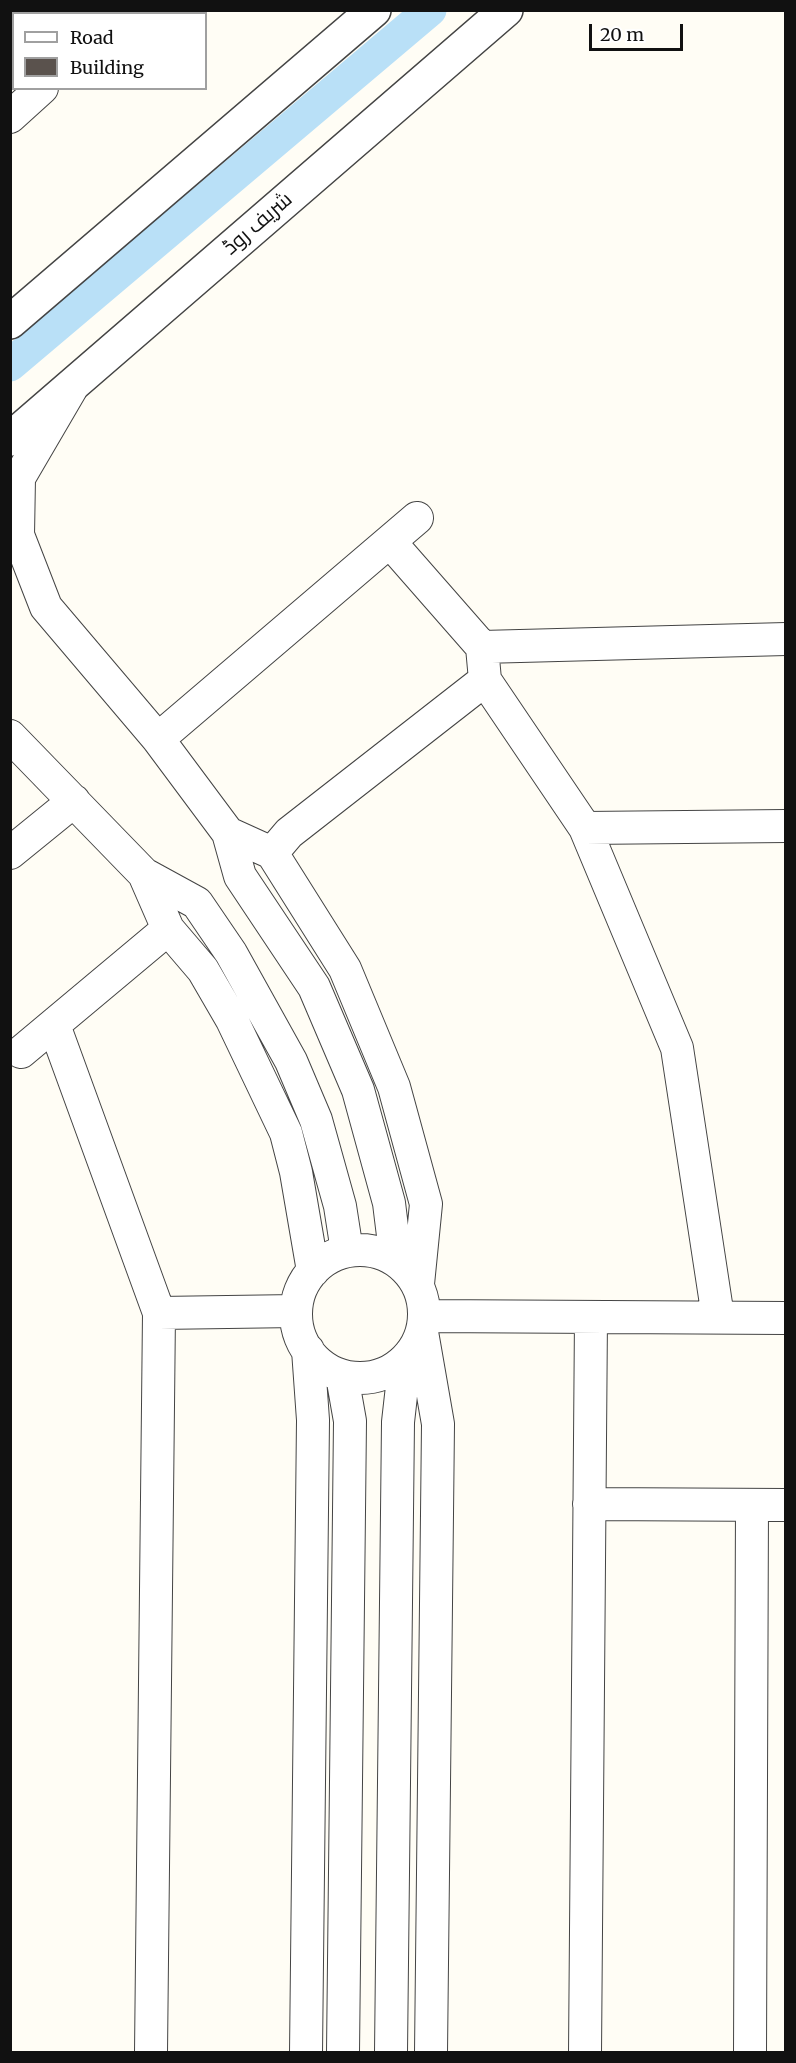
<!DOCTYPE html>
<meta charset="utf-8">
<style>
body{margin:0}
#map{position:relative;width:796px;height:2063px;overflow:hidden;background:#fffdf5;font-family:Merriweather,serif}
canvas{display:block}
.frame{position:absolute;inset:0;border:12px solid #111;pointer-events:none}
.legend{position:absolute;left:12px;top:12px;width:195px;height:78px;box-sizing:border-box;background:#fff;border:2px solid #a0a0a0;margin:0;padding:8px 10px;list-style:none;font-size:18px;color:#111}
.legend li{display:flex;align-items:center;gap:12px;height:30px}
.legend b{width:30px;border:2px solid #a0a0a0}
.scale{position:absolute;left:589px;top:24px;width:94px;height:27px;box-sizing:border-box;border:3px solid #111;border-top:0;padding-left:8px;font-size:18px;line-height:21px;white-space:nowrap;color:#111;-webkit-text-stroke:4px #fff;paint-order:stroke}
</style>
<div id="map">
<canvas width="796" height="2063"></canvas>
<div class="frame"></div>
<ul class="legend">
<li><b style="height:8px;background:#fff"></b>Road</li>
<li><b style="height:16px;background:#5a524d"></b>Building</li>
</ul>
<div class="scale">20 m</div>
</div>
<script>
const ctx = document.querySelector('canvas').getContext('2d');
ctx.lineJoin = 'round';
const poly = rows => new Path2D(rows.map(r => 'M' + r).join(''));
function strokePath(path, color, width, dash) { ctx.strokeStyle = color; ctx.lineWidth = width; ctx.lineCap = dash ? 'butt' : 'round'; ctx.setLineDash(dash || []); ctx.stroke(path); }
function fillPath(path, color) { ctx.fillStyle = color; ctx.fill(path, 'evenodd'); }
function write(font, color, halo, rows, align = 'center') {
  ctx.font = font + ' Merriweather,Cairo,serif'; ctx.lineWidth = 6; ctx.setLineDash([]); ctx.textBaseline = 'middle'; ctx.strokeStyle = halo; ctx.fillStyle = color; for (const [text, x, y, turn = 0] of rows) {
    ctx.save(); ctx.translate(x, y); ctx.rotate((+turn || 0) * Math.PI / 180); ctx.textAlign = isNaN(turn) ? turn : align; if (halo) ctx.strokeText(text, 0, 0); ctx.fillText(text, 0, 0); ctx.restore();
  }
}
strokePath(poly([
 [10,365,430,10]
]), '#b9e0f7', 33);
fillPath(poly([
 [10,10,65,10,61,14,14,14,14,51,10,53]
]), '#5a524d');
const minor = poly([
 [127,14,130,10],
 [10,117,42,88],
 [71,389,19,478,18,535,46,607,158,739,228,833,240,876,314,987,358,1090,389,1203,396,1260],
 [390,542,482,647,485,680,585,828,677,1048,718,1317],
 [482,647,786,639],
 [10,736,144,874,197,903,231,953,291,1061,316,1120,340,1206,347,1251],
 [158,739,417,518],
 [585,828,786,826],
 [228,833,272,853,345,969,394,1087,426,1204,418,1284],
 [10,853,74,801],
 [272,853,289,833,485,680],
 [144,874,168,929,203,970,232,1020,286,1133,296,1172,313,1271],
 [54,1025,159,1313,151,2052],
 [21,1052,168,929],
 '296 1314a64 64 0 1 1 128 0a64 64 0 1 1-128 0Z',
 [159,1313,296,1311],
 [425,1316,786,1318],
 [422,1332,438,1424,431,2052],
 [342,1376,350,1421,343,2052],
 [589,1504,786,1505],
 [306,2052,313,1420,308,1350],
 [391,2052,398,1422,405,1360],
 [585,2052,591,1317],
 [750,2052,752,1505]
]);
const tertiary = poly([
 [10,322,374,10],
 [10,439,506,10]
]);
strokePath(minor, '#444', 34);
strokePath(tertiary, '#444', 36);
strokePath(minor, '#fff', 32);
strokePath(tertiary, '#fff', 33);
write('21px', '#111', '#fff', [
 ["شریف روڈ",258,224,-41]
]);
</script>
